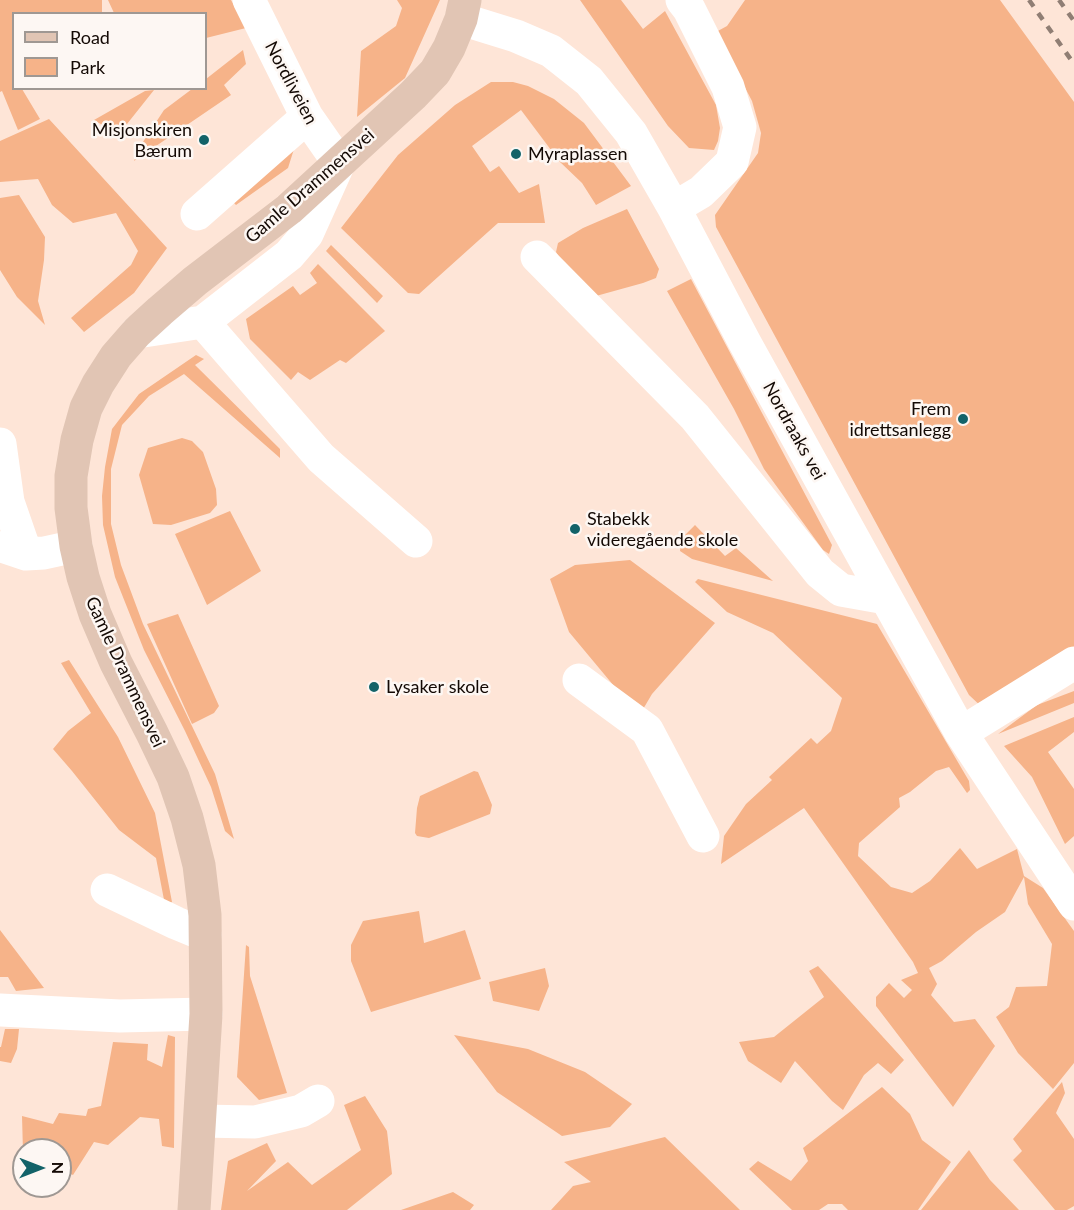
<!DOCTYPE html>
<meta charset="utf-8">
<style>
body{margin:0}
#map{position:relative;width:1074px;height:1210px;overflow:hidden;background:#fee5d7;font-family:Lato,sans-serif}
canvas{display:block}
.legend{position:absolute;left:12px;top:12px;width:195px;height:78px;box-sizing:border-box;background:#fdf7f3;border:2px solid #9f9893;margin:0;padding:8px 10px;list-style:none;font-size:18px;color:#130904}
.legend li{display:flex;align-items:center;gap:12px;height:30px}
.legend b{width:30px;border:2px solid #9f9893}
.north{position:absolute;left:12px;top:1138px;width:60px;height:60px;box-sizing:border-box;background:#fdf7f3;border:2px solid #9f9893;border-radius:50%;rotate:90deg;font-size:16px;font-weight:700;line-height:24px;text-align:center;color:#130904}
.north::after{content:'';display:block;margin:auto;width:21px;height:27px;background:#136369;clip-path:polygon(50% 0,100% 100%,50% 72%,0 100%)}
</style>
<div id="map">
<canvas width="1074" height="1210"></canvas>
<ul class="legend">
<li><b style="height:8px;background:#e1c5b4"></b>Road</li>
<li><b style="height:16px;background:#f6b389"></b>Park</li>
</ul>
<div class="north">N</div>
</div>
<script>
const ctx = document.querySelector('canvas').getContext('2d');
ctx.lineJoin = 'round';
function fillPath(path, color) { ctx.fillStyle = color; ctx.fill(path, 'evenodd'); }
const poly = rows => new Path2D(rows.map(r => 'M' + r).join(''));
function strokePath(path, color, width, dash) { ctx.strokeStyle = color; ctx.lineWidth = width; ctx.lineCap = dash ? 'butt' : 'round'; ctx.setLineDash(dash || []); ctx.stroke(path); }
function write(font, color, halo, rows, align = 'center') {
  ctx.font = font + ' Lato,sans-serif'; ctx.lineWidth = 5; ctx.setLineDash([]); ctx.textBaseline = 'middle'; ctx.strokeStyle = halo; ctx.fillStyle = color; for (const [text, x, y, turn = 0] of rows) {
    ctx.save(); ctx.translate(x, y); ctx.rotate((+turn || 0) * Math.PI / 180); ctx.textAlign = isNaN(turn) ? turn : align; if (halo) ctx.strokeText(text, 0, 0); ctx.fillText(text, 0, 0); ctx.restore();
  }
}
fillPath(poly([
 [0,0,102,0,102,13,14,14,14,88,22,89,40,119,18,130,2,91,0,92],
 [108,0,231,0,246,28,206,38,206,14,114,13],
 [397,0,440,0,405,78,357,117,361,51,396,26,402,8],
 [580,0,621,0,643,29,665,11,716,105,720,128,718,141,714,150,689,148,668,126],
 [745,0,1000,0,1074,102,1074,679,1001,725,969,695,716,227,715,215,758,153,761,133,752,101,716,32,727,26],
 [243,50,246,64,224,85,231,95,134,161,139,148,164,110,192,89,206,88,206,79],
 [491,82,513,82,528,86,554,99,584,123,631,186,596,205,582,183,560,162,521,110,472,146,490,172,499,166,519,193,539,184,545,223,498,223,419,294,408,293,341,228,398,155,455,105],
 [154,90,127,124,112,127,104,126,94,120,145,91],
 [49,119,167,248,134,293,84,332,71,318,131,265,138,251,116,213,73,223,52,205,38,179,0,182,0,141],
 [294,149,288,168,236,205,232,201],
 [19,195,45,237,44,260,38,301,45,325,17,297,0,270,0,198],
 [627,209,659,269,656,278,643,283,596,296,572,277,556,252,558,243,583,228],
 [331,245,383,296,377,303,326,251],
 [318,264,385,331,346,363,340,360,310,380,298,372,291,380,250,339,246,319,293,286,300,295,317,283,310,273],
 [691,279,832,545,829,554,823,550,764,469,734,409,667,291],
 [196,355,204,359,195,365,280,449,280,458,184,374,149,396,122,425,111,469,111,524,121,565,143,624,215,774,234,839,225,831,211,787,185,731,144,650,115,577,103,525,102,496,105,467,112,429,139,394],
 [182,438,192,441,203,452,216,489,217,505,210,513,171,525,153,524,139,475,148,448],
 [230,511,261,571,207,605,175,534],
 [695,525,725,556,736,548,773,581,692,559,680,551,682,538],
 [630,560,715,623,652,694,639,716,569,632,550,579,575,565],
 [698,579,877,624,969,781,970,790,967,793,949,767,936,771,910,792,899,798,900,807,859,843,858,856,891,887,912,893,930,881,960,848,977,869,1017,849,1024,876,1043,888,1074,931,1074,1063,1053,1089,1018,1053,996,1017,1009,1007,1016,987,1047,986,1052,944,1028,904,1024,877,1005,912,976,932,942,961,929,968,937,984,931,995,954,1022,975,1019,995,1046,953,1107,876,1006,876,997,889,983,904,998,912,990,901,980,918,973,913,962,804,808,721,864,724,836,746,804,772,780,769,777,811,738,817,744,831,731,842,698,773,633,727,612,695,582],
 [178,614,219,706,214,713,192,724,147,624],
 [69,660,118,737,155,813,172,902,165,905,156,858,119,830,72,771,53,749,68,731,91,713,61,663],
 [1074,691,1074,703,998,734,1037,705],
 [1074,717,1074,732,1048,752,1074,789,1074,836,1065,844,1032,777,1004,746],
 [474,771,478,772,492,805,490,814,429,838,417,836,415,833,417,808,420,796],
 [419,911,424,943,465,930,481,979,371,1012,351,961,351,945,363,921],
 [0,930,44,988,16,991,8,977,0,977],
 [246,945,249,947,250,976,287,1093,259,1100,237,1077],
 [818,966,904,1060,891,1074,878,1063,864,1075,843,1110,832,1101,795,1061,781,1083,748,1061,739,1042,774,1037,824,997,809,971],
 [545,968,549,986,539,1011,493,1001,489,982],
 [5,1029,19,1029,17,1049,11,1063,0,1061,0,1047,1,1047],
 [168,1035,175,1037,174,1148,162,1146,159,1119,140,1117,108,1145,94,1142,73,1175,60,1169,60,1150,24,1150,24,1152,23,1152,22,1116,53,1124,59,1113,86,1116,88,1109,101,1106,113,1042,148,1044,147,1060,162,1067],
 [454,1035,528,1049,585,1072,632,1104,610,1127,562,1136,497,1092],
 [1062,1082,1065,1093,1056,1113,1074,1139,1074,1206,1067,1210,1055,1210,1013,1160,1022,1151,1013,1139],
 [882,1087,910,1114,922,1140,951,1162,918,1210,848,1210,842,1204,828,1204,819,1210,792,1210,749,1169,758,1161,791,1181,808,1161,803,1148],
 [365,1096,387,1131,392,1174,347,1210,221,1210,228,1161,267,1143,276,1161,247,1191,288,1162,312,1185,361,1150,344,1105],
 [665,1137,740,1210,551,1210,573,1186,591,1182,564,1162],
 [969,1150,990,1180,1019,1210,921,1210],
 [453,1192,474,1205,470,1210,401,1210]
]), '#f6b389');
strokePath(poly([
 [461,19,516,36,551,51,589,81,631,133,674,208,745,343,961,733,1074,904],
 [674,208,701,192,732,162,740,127,728,87,689,9,682,0],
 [197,214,307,117],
 [537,257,695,417,820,573,841,590,886,598],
 [203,322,321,458,416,541],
 [137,332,203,322,289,255,307,234,339,163,307,117,249,0],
 [0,444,8,502,26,554],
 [5,547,26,554,44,553,76,546],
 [579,680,647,730,703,836],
 [961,733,1074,663],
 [107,890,176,923,205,935],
 [0,1010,120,1016,206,1014],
 [200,1121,255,1122,301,1111,318,1101]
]), '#fff', 33);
strokePath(poly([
 [194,1210,206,1014,205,915,199,865,187,818,173,777,152,733,116,663,95,614,83,577,76,546,71,508,71,476,77,440,86,408,98,384,116,356,137,332,160,311,195,281,289,209,413,95,435,72,449,48,461,19,465,0]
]), '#e1c5b4', 33);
strokePath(poly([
 [1029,0,1074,64],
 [1059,0,1074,21]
]), '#907e74', 4.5, [8, 8]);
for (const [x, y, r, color] of [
 [204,140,6,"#136369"],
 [516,154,6,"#136369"],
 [963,419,6,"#136369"],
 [575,529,6,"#136369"],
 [374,687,6,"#136369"]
]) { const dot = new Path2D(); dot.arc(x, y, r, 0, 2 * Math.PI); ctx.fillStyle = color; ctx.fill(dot); strokePath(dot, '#fdf7f3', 2); }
write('18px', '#130904', '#fdf7f3', [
 ["Nordliveien",291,83,62],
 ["Gamle Drammensvei",310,186,-41],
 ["Nordraaks vei",794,431,61],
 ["Gamle Drammensvei",125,672,65]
]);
write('18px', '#130904', '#fdf7f3', [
 ["Misjonskiren",192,130,"right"],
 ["Bærum",192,151,"right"],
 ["Myraplassen",528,154],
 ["Frem",951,409,"right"],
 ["idrettsanlegg",951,430,"right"],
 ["Stabekk",587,519],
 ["videregående skole",587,540],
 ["Lysaker skole",386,687]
], 'left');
</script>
